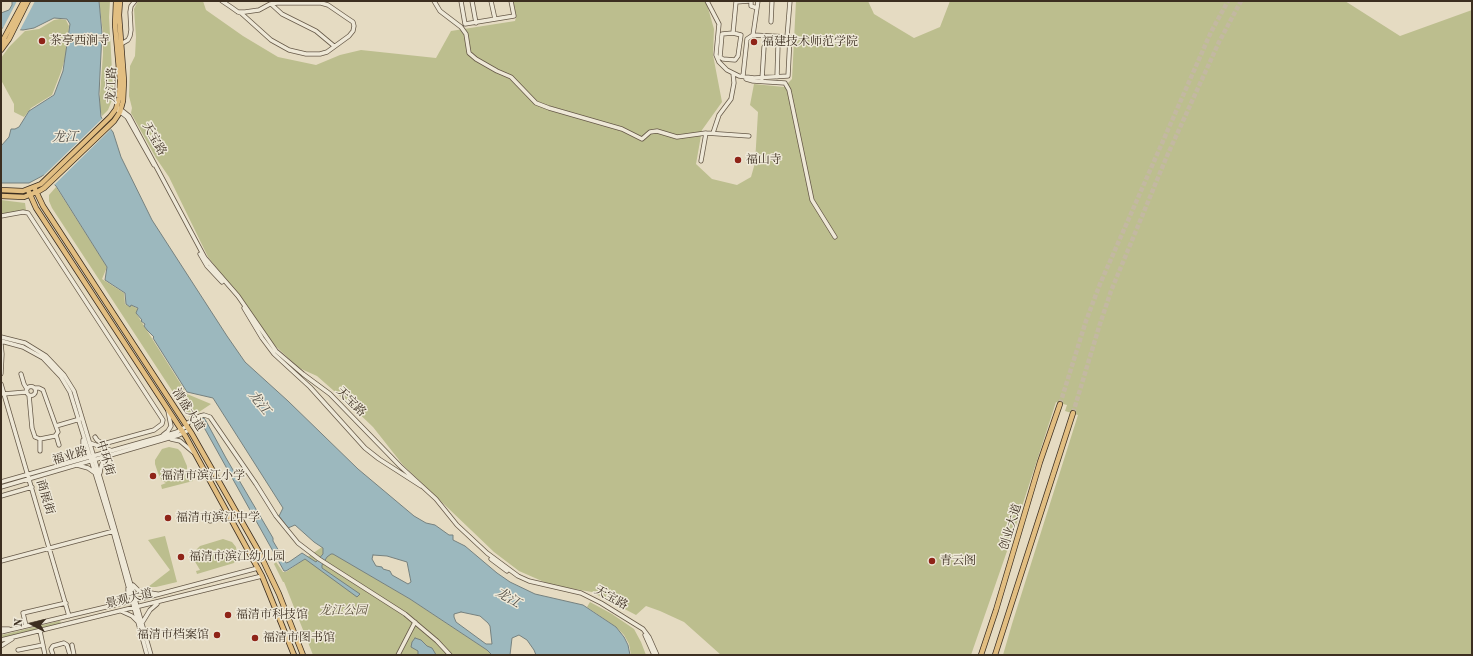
<!DOCTYPE html>
<meta charset="utf-8">
<style>
body{margin:0}
#map{position:relative;width:1473px;height:656px;overflow:hidden;background:#e5dbc2;font-family:"Old Standard TT",serif}
canvas{display:block}
.frame{position:absolute;inset:0;border:2px solid #3c2e20;pointer-events:none}
.north{position:absolute;left:12px;top:604px;width:40px;height:40px;-webkit-text-stroke:3px #eee8d7;paint-order:stroke;rotate:276deg;font-size:11px;font-weight:700;line-height:16px;text-align:center;color:#3c2e20}
.north::after{content:'';display:block;margin:auto;width:14px;height:18px;background:#3c2e20;clip-path:polygon(50% 0,100% 100%,50% 72%,0 100%)}
</style>
<div id="map">
<canvas width="1473" height="656"></canvas>
<div class="frame"></div>
<div class="north">N</div>
</div>
<script>
const ctx = document.querySelector('canvas').getContext('2d');
ctx.lineJoin = 'round';
function fillPath(path, color) { ctx.fillStyle = color; ctx.fill(path, 'evenodd'); }
const poly = rows => new Path2D(rows.map(r => 'M' + r).join(''));
function strokePath(path, color, width, dash) { ctx.strokeStyle = color; ctx.lineWidth = width; ctx.lineCap = dash ? 'butt' : 'round'; ctx.setLineDash(dash || []); ctx.stroke(path); }
function write(font, color, halo, rows, align = 'center') {
  ctx.font = font + ' "Old Standard TT","Noto Serif SC",serif'; ctx.lineWidth = 3; ctx.setLineDash([]); ctx.textBaseline = 'middle'; ctx.strokeStyle = halo; ctx.fillStyle = color; for (const [text, x, y, turn = 0] of rows) {
    ctx.save(); ctx.translate(x, y); ctx.rotate((+turn || 0) * Math.PI / 180); ctx.textAlign = isNaN(turn) ? turn : align; if (halo) ctx.strokeText(text, 0, 0); ctx.fillText(text, 0, 0); ctx.restore();
  }
}
fillPath(poly([
 [99,1,110,1,109,17,113,88,112,100,108,110,102,116,100,109,100,94,103,54,103,33],
 [138,1,203,1,206,10,243,36,278,57,316,65,340,55,361,50,436,58,451,31,515,21,516,17,513,1,706,1,714,29,713,55,722,102,702,130,696,164,712,179,737,185,751,177,755,163,758,112,750,105,754,84,784,87,792,79,796,1,868,1,874,14,914,38,940,27,950,1,1345,1,1400,36,1472,10,1472,655,1003,655,1012,624,1078,415,1065,411,1067,405,1056,402,1015,528,971,655,721,655,684,622,660,611,646,606,636,615,592,592,551,585,519,571,494,552,403,465,373,427,350,405,317,376,299,368,269,340,257,320,208,257,169,177,156,158,131,113,132,108,129,96,130,66,135,56,136,37,134,9],
 [60,19,66,20,69,26,66,55,61,72,52,95,31,108,24,117,14,112,14,104,1,80,1,58,9,47,25,31,39,29,54,20],
 [56,187,107,267,102,279,124,293,125,304,130,307,131,305,138,309,136,313,187,394,211,404,190,418,52,208,49,201,49,195],
 [1,200,25,203,26,210,1,214],
 [169,447,178,449,181,452,187,466,187,470,185,478,191,477,193,481,162,489,161,485,166,483,162,481,158,473,155,464,155,460,162,449],
 [165,536,177,582,156,587,148,587,170,570,148,540],
 [223,539,232,542,236,547,237,555,234,563,197,574,196,571,200,570,194,560,196,550,200,546],
 [322,547,410,599,487,650,492,655,313,655,284,582,283,582,274,564,276,562,283,572,286,572],
 [590,602,612,614,634,629,641,642,646,655,631,655,629,644,624,635,616,627,587,607],
 [59,621,61,622,60,624,1,638,2,635]
]), '#bcbe8e');
const water = poly([
 [12,1,99,1,102,33,99,94,101,117,113,132,121,157,152,220,227,336,245,362,288,401,358,469,414,516,426,523,435,525,449,535,453,535,453,540,465,546,497,573,510,582,535,594,583,605,616,627,624,637,628,645,630,655,536,655,534,650,527,640,519,635,512,638,510,655,492,655,487,650,410,599,333,554,331,554,327,557,322,565,322,568,360,594,357,597,305,559,286,571,284,571,201,422,201,418,204,418,206,421,226,458,273,538,273,541,286,563,289,562,302,553,316,562,323,554,323,548,314,542,295,525,288,528,279,516,283,508,213,398,187,392,153,338,154,337,147,330,144,326,145,324,141,321,142,320,136,313,138,308,131,305,130,307,126,304,125,293,105,280,107,267,56,186,44,175,29,183,1,183,1,146,9,137,11,129,15,129,19,127,29,111,54,95,63,71,70,24,67,19,54,18,34,28,23,30,1,28,1,13,9,10,12,5,12,1],
 [373,555,387,556,407,562,411,582,408,584,392,575,390,571,383,569,382,567,376,566,372,559,373,555],
 [461,612,480,616,488,623,490,626,492,644,486,644,456,622,454,617,454,614,461,612],
 [415,638,421,640,427,646,432,648,435,653,436,655,418,655,418,651,411,647,412,642,415,638]
]);
fillPath(water, '#9cb8be');
strokePath(water, '#76817f', 1);
fillPath(poly([
 [17,1,35,1,19,32,2,30],
 [104,117,112,128,53,186,42,177]
]), '#e5dbc2');
strokePath(poly([
 [1060,404,1086,321,1100,284,1211,32,1228,1],
 [1073,413,1099,327,1111,291,1167,156,1219,42,1241,1]
]), '#c3b8a2', 4.5, [4.5, 2]);
const minor = poly([
 [222,1,231,7,238,12,241,13,271,40,289,50,306,54,320,54,327,52,349,36,353,31,354,26,353,22,347,18,328,5,321,3,277,3,270,4,259,10,245,12,238,12],
 [434,1,440,11,461,27,466,34,469,53,476,59,497,71,511,77,536,103,549,108,622,129,642,139,650,132,657,131,677,137,706,133],
 [461,1,465,24,514,16,511,1],
 [472,1,476,23],
 [491,1,495,19],
 [707,1,719,24,716,55,719,62,727,70,739,76,754,78,788,76,790,37,753,35],
 [751,1,751,6,757,8],
 [271,4,282,14,316,31,334,46],
 [771,22,772,1],
 [733,33,741,35,738,56,735,60,723,59,720,57,722,34,733,33],
 [733,33,736,2,749,1],
 [787,37,790,1],
 [121,44,128,40,130,36,131,30,130,12,131,6,135,1],
 [743,76,747,39,753,35,758,1],
 [777,77,778,45],
 [746,79,753,81,785,83,789,90,812,200,835,237],
 [762,79,764,47],
 [119,108,129,116,205,258,238,296,276,351,303,374,330,394,400,466,436,499,457,525,487,553,518,576,529,581,581,593,601,603,643,629,649,637,657,655],
 [118,110,127,117,154,165],
 [713,133,719,115,731,99,734,83,733,73],
 [701,161,706,133,749,136],
 [1,216,23,212,28,213,163,420,162,424,154,430,103,444,97,440,95,437],
 [200,254,207,266,222,282],
 [244,308,262,338,274,354,310,387,365,448,379,459,421,486],
 [1,337,25,343,46,356,64,375,74,391,102,484,151,655],
 [1,341,23,347,43,358,61,377,70,392,113,531,147,655],
 [1,344,2,354,1,374],
 [21,374,24,384,27,389],
 [1,384,69,616],
 '26.5 391a4.5 4.5 0 1 1 9 0a4.5 4.5 0 1 1-9 0Z',
 [3,394,27,392],
 [29,395,32,428,35,437,40,439,55,436,58,432,43,390,39,388,35,388],
 [186,424,200,416,204,415,210,417,256,484,276,516,298,543,319,559,405,614,437,641,450,655],
 [56,426,80,419],
 [56,435,59,445],
 [163,435,168,431,171,426,168,411],
 [40,439,40,451],
 [171,439,180,441,193,452],
 [90,443,110,450],
 [75,461,78,458,83,450,83,440],
 [77,465,88,468,95,473],
 [100,473,101,467,103,461,108,456],
 [1,482,160,437,177,432,187,426],
 [1,487,179,435,189,430],
 [1,496,32,487],
 [210,521,218,519,220,512],
 [491,559,507,571],
 [1,561,114,531],
 [133,585,139,591,157,594],
 [120,603,128,593,128,588],
 [121,611,132,616,139,623],
 [142,623,150,610,157,604],
 [26,626,23,613,66,603],
 [1,629,9,629],
 [40,631,45,655],
 [1,632,152,596,258,568],
 [645,635,654,655],
 [1,640,262,576],
 [72,645,74,655],
 [1,646,12,639],
 [18,650,43,645],
 [53,655,51,649,53,646,64,643,67,645,70,655],
 [398,655,415,622]
]);
const major = poly([
 [1,44,24,1],
 [1,50,9,39,28,1],
 [34,187,43,206,192,434,258,550,279,594,303,655],
 [1,190,23,191,41,184,110,117,116,109,119,98,120,81,115,25,116,1],
 [28,190,36,208,186,437,262,576,294,655],
 [1,196,24,197,39,191,44,188,114,121,120,112,123,101,124,81,119,15,120,1],
 [981,655,996,610,1040,462,1060,404],
 [995,655,1073,413]
]);
strokePath(minor, '#665948', 5);
strokePath(major, '#3c2e20', 6);
strokePath(minor, '#eee8d7', 3.5);
strokePath(major, '#e2be81', 4.5);
for (const [x, y, r, color] of [
 [42,41,4,"#8f2418"],
 [754,42,4,"#8f2418"],
 [738,160,4,"#8f2418"],
 [153,476,4,"#8f2418"],
 [168,518,4,"#8f2418"],
 [181,557,4,"#8f2418"],
 [932,561,4,"#8f2418"],
 [228,615,4,"#8f2418"],
 [217,635,4,"#8f2418"],
 [255,638,4,"#8f2418"]
]) { const dot = new Path2D(); dot.arc(x, y, r, 0, 2 * Math.PI); ctx.fillStyle = color; ctx.fill(dot); strokePath(dot, '#eee8d7', 1.5); }
write('12px', '#3c2e20', '#eee8d7', [
 ["茶亭西涧寺",50,41],
 ["福建技术师范学院",762,42],
 ["福山寺",746,160],
 ["福清市滨江小学",161,476],
 ["福清市滨江中学",176,518],
 ["福清市滨江幼儿园",189,557],
 ["青云阁",940,561],
 ["福清市科技馆",236,615],
 ["福清市档案馆",209,635,"right"],
 ["福清市图书馆",263,638]
], 'left');
write('12px', '#3c2e20', '#eee8d7', [
 ["龙江路",112,85,-88],
 ["天宝路",154,139,61],
 ["天宝路",351,402,45],
 ["清盛大道",188,410,57],
 ["福业路",70,456,-17],
 ["中环街",105,458,73],
 ["商展街",45,497,73],
 ["创业大道",1011,527,-73],
 ["天宝路",611,598,29],
 ["景观大道",129,599,-14]
]);
write('italic 12px', '#564b36', '#eee8d7', [
 ["龙江公园",343,611]
]);
write('italic 13px', '#545048', '#eee8d7', [
 ["龙江",65,138],
 ["龙江",259,403,52],
 ["龙江",508,598,31]
]);
</script>
